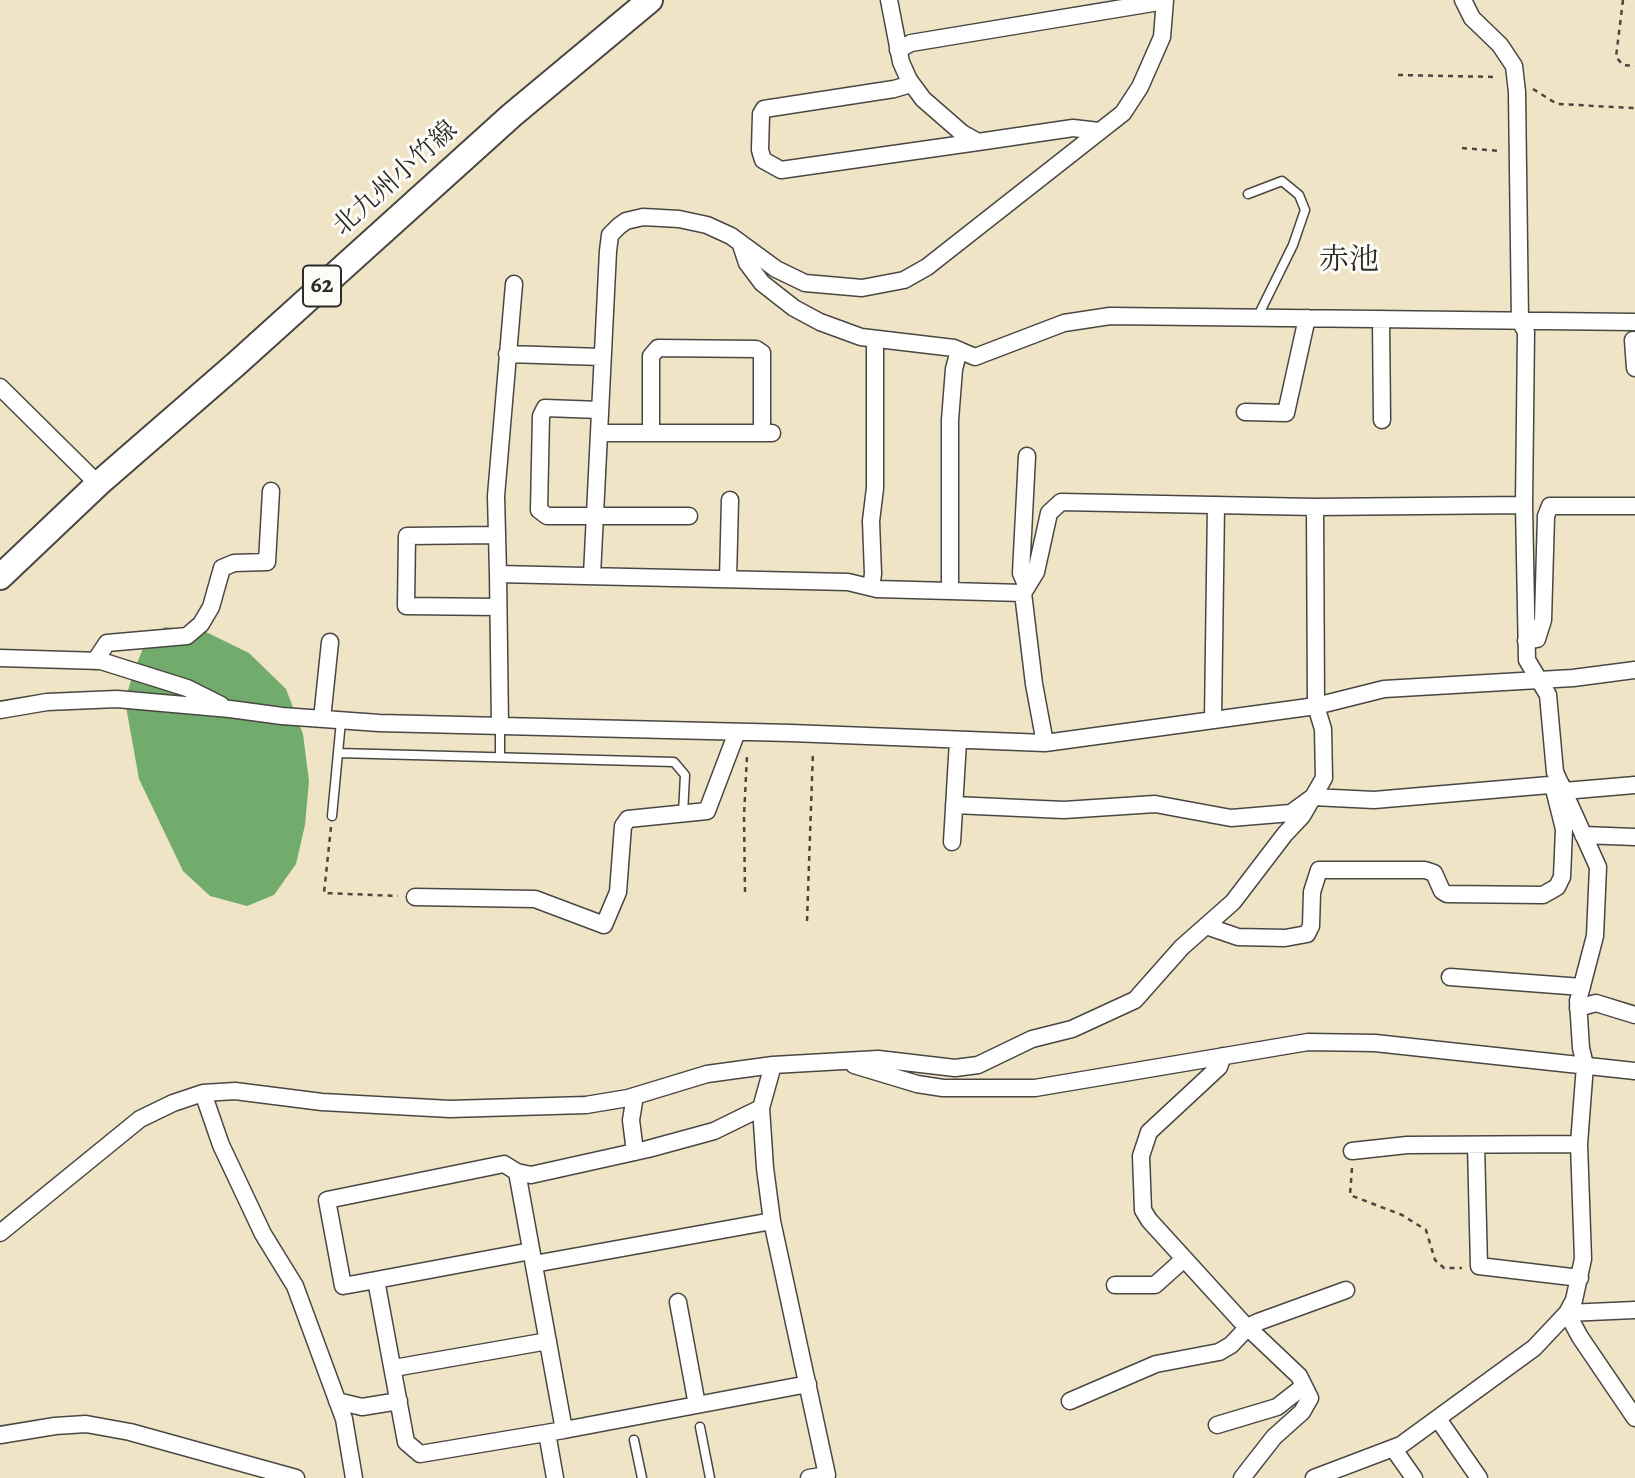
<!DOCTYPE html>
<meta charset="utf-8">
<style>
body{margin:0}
canvas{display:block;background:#f0e4c6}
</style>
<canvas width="1635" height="1478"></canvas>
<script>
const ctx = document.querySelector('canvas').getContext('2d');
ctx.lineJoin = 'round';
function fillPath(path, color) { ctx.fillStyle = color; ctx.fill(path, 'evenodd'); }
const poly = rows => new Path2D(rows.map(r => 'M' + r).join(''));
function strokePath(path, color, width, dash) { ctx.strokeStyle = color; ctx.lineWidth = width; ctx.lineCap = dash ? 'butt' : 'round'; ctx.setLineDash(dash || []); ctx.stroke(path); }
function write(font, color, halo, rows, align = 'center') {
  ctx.font = font + ' Alegreya,"Noto Serif JP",serif'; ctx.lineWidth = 6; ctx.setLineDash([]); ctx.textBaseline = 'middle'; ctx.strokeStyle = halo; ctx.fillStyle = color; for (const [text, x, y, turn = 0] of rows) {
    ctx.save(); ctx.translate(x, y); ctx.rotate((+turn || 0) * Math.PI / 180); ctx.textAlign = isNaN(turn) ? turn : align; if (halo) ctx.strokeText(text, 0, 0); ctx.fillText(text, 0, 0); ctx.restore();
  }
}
fillPath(poly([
 [165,627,206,632,249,653,286,689,303,734,309,781,305,825,296,864,274,895,247,906,210,896,183,871,139,779,125,701,133,673,146,641]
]), '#71ac6c');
const lane = poly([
 [1248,194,1282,181,1299,195,1305,210,1293,245,1257,318],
 [338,753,674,762,685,775,683,814],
 [500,757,500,726],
 [332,816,341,721],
 [700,1427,710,1478],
 [634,1440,642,1478]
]);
const street = poly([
 [889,0,901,62,909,80,923,99,962,133,978,142,1073,128,1099,131],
 [898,50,911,43,1165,1],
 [911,84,894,89,764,109,761,114,760,150,763,160,781,170,978,142],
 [741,245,747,263,762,283,794,308,820,322,861,337,954,348,975,357,1064,323,1110,316,1635,322],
 [1381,319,1382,420],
 [1633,340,1635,368],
 [507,354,602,357],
 [0,387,98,484],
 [600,410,545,408,541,416,539,510,547,516,689,516],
 [1245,412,1286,413,1307,318],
 [599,433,772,433],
 [651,433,651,356,658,348,756,349,762,353,762,433],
 [1027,456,1021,573,1027,587],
 [497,535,407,536,406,606,498,607],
 [498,574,496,496,514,284],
 [592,575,608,251,610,235,619,226,626,221,643,217,679,219,707,225,731,236,776,269,805,283,862,288,904,280,927,267,1123,113,1140,87,1162,37,1165,0],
 [728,579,730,500],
 [871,587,873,574,871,521,875,488,875,339],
 [950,591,950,420,954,369,959,350],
 [1526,641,1537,639,1543,620,1546,516,1550,506,1635,506],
 [0,658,101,661,187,688,221,705],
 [95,661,107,643,187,636,201,624,211,607,222,568,234,563,267,562,271,491],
 [0,710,47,702,117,699,230,709,282,716,379,723,791,733,1045,743,1316,706,1384,689,1573,678,1635,670],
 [322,719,330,642],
 [1213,720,1216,505],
 [500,726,498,574,848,582,877,589,1023,593],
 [1045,743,1034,684,1023,593,1036,572,1049,513,1061,502,1315,507,1524,505],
 [1564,791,1635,785],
 [954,805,1064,810,1155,804,1231,818,1291,813,1313,797,1374,800,1561,784],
 [1583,835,1635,837],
 [952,842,958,741],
 [415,897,535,899,604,925,618,892,623,826,628,819,707,811,737,732],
 [1206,926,1238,937,1285,938,1307,934,1311,926,1312,892,1319,870,1425,870,1434,873,1442,891,1447,894,1543,895,1557,887,1562,877,1564,829,1553,785],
 [1450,977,1582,987],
 [1578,1008,1596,1003,1635,1015],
 [1223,1056,1219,1067,1149,1132,1141,1156,1143,1210,1149,1220,1241,1321,1299,1376,1310,1398,1302,1412,1274,1437,1242,1478],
 [773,1065,761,1108,765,1168,772,1221,827,1475,809,1478],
 [854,1065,917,1084,943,1088,1035,1088,1308,1042,1375,1043,1635,1071],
 [203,1093,221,1145,263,1234,295,1286,344,1419,354,1478],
 [635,1096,631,1120,635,1152],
 [1476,1145,1479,1266,1580,1278],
 [1352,1151,1407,1145,1579,1144],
 [517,1172,564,1430,420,1454,406,1442,376,1280,343,1286,327,1200,504,1164,517,1172,531,1175,648,1149,714,1131,761,1108],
 [0,1233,140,1119,173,1103,203,1093,235,1091,322,1102,450,1109,586,1105,628,1098,707,1074,773,1065,878,1059,955,1068,978,1065,1032,1039,1072,1029,1135,1000,1182,947,1233,902,1285,834,1302,816,1324,778,1323,729,1316,706,1315,507],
 [534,1264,772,1221],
 [376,1280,531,1251],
 [1115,1285,1155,1285,1184,1259],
 [678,1302,697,1405],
 [1567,1313,1580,1337,1635,1418],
 [1567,1313,1635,1310],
 [394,1368,548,1341],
 [337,1401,362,1407,399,1401],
 [1070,1401,1156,1364,1219,1352,1231,1345,1248,1327,1258,1322,1346,1290],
 [1438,1419,1479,1478],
 [1217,1425,1277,1407,1304,1386],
 [564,1430,808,1384],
 [547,1433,555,1478],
 [0,1435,55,1426,86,1424,130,1432,296,1478],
 [1393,1448,1414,1478],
 [1314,1478,1401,1445,1534,1348,1567,1313,1574,1300,1583,1259,1579,1144,1585,1065,1581,1048,1578,1001,1595,936,1598,867,1555,772,1548,695,1527,660,1524,505,1526,332,1520,321,1517,92,1514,66,1500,45,1472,18,1463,0]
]);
const primary = poly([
 [0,577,98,484,235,365,512,115,650,0]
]);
strokePath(lane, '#494742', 11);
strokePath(street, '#494742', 19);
strokePath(primary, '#494742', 28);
strokePath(poly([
 [1623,0,1616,57,1623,65,1635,66],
 [1398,75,1498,77],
 [1533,89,1557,104,1635,108],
 [1462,148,1501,151],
 [331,827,324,893,398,896],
 [745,892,744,816,747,756],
 [807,921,813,751],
 [1352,1168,1350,1195,1402,1215,1426,1230,1435,1260,1444,1268,1462,1268]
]), '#494742', 2.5, [5, 5]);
strokePath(lane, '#fff', 8);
strokePath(street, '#fff', 16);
strokePath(primary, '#fff', 24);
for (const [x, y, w] of [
 [322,286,38]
]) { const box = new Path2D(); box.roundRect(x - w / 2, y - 20.5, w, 41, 5); ctx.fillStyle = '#fdfcf7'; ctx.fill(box); strokePath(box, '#2b2b2b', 2); }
write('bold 24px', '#2b2b2b', null, [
 ["62",322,286]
]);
write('26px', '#2b2b2b', '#fdfcf7', [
 ["北九州小竹線",396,179,-42]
]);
write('30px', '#2b2b2b', '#fdfcf7', [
 ["赤池",1349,262]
]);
</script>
